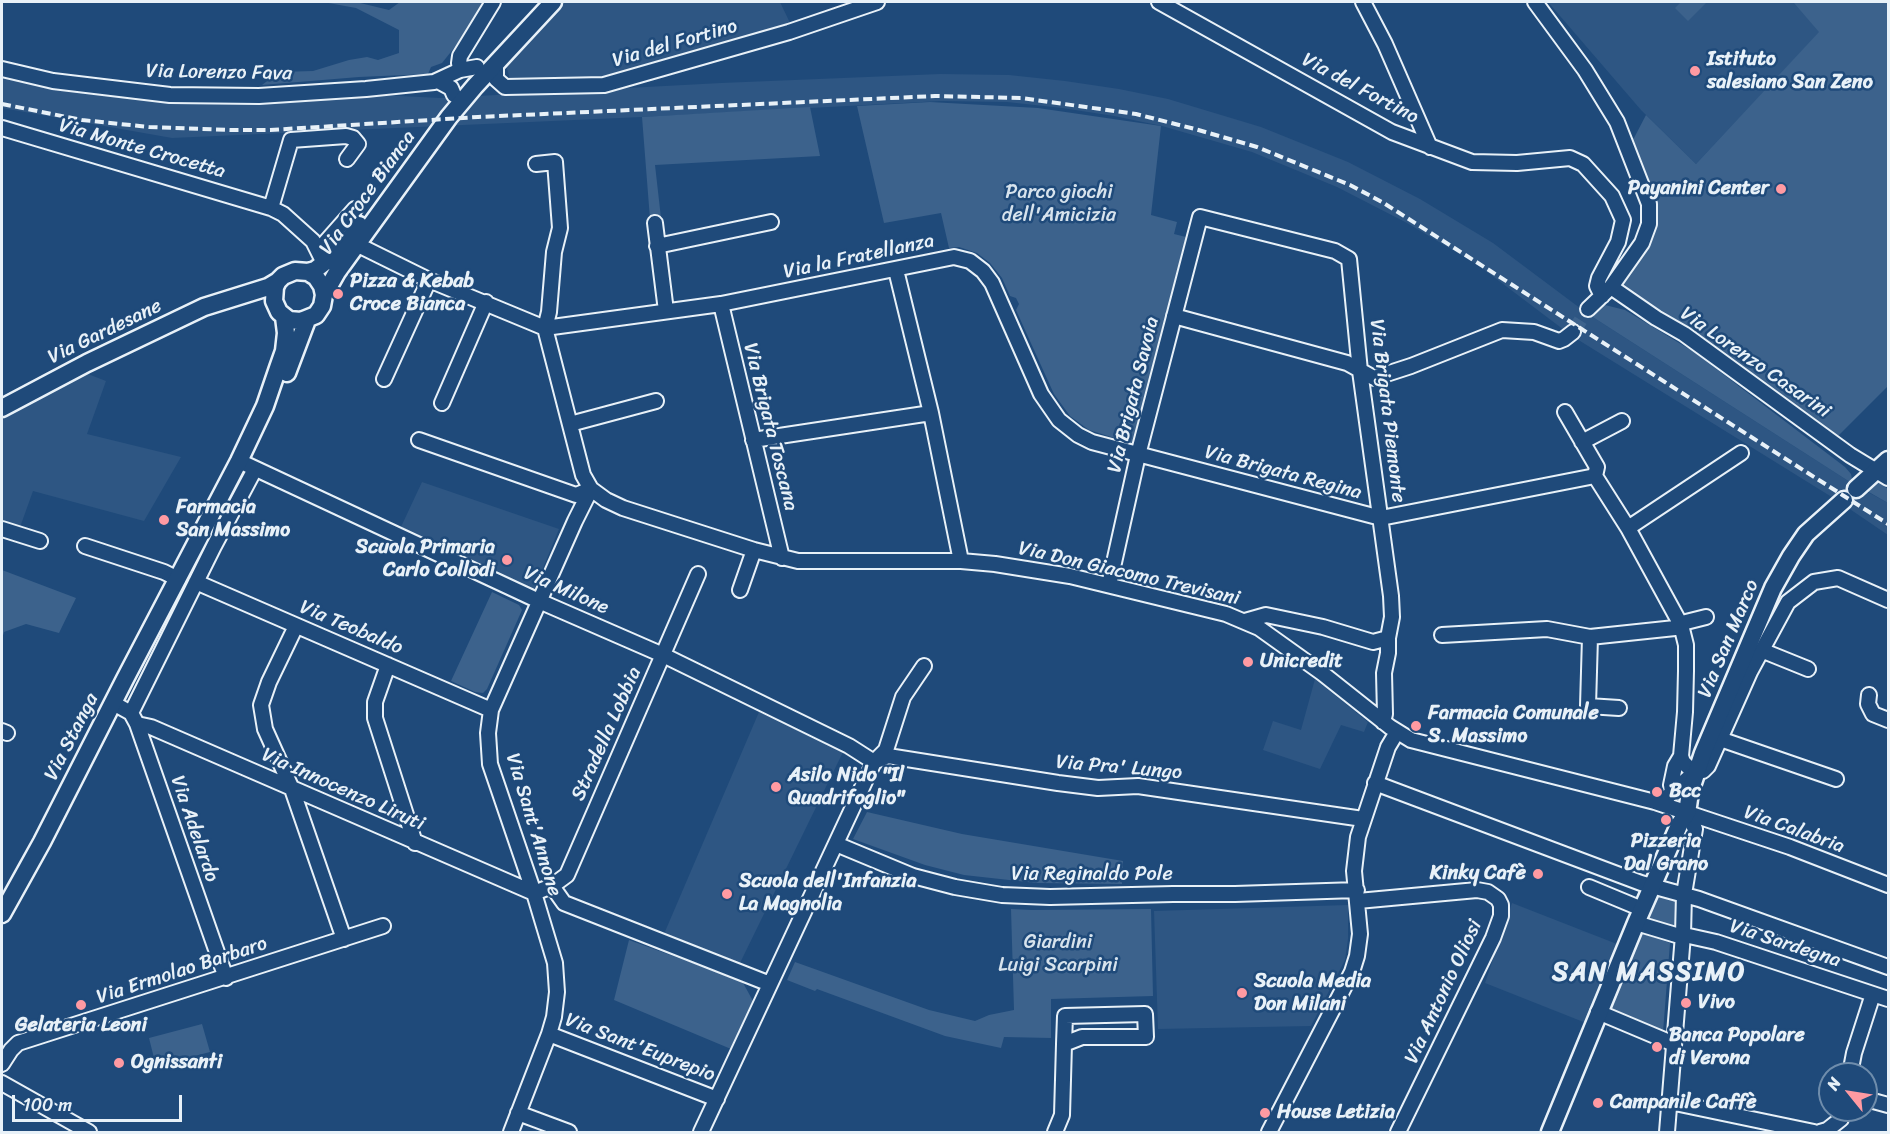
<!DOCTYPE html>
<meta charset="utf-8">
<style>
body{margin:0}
#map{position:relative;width:1890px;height:1134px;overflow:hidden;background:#1f4a7a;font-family:Sriracha,sans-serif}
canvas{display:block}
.frame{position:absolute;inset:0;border:3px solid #e8f1f8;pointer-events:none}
.north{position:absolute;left:1818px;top:1062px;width:60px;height:60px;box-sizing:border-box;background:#1f4a7a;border:2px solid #6f8dac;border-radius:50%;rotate:300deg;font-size:16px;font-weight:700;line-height:24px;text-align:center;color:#e8f1f8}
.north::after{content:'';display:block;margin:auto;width:21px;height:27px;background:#ff9aa2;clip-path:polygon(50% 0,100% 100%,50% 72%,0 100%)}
.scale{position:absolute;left:12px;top:1095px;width:170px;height:27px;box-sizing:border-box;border:3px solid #e8f1f8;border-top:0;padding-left:8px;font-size:18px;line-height:21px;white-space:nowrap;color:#e8f1f8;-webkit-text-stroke:4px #1f4a7a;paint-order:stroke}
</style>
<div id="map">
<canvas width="1890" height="1134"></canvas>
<div class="frame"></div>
<div class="north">N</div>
<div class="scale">100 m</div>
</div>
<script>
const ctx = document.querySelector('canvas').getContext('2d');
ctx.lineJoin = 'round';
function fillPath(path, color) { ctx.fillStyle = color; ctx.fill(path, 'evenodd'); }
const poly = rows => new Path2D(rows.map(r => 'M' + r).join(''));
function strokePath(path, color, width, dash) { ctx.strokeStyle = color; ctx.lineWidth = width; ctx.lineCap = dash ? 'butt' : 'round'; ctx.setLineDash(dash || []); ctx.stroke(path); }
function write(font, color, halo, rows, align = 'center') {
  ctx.font = font + ' Sriracha,sans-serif'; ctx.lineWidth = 5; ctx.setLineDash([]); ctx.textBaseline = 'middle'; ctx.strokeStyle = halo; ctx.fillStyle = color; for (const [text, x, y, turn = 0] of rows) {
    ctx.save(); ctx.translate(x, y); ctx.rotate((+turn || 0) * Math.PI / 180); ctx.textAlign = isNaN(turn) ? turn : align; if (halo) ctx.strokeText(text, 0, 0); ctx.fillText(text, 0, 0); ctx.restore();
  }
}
fillPath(poly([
 [561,2,780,2,791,25,630,77,511,83,506,65],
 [1548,2,1793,2,1820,32,1696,164,1641,110],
 [2,73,120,93,224,104,360,94,440,98,721,83,940,74,1009,75,1065,81,1119,89,1168,99,1261,127,1348,162,1420,199,1493,243,1588,314,1853,484,1888,503,1888,535,1835,499,1572,336,1478,265,1407,223,1337,187,1252,152,1162,126,1114,116,1062,108,1007,102,941,101,642,117,172,138,2,108],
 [88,374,106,381,87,434,181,457,144,521,33,491,19,530,2,524,2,420,64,384],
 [422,482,559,529,534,590,400,529],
 [1315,679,1368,722,1364,732,1341,725,1320,769,1263,750,1273,721,1301,730],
 [759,712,843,752,740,963,664,934],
 [1512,903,1617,944,1586,1023,1485,983],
 [1348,905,1348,939,1345,960,1311,1026,1158,1029,1154,911]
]), '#2e5683');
fillPath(poly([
 [323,2,356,2,389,10,400,2,484,2,458,43,442,63,431,67,428,74,359,77,262,85,279,72,313,71,349,60,367,57,378,60,399,53,399,30,356,8],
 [1681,2,1707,2,1688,21,1675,8],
 [1793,2,1888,2,1888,386,1836,438,1617,287,1642,251,1656,215,1650,192,1630,140,1634,138,1646,115,1696,164,1819,32],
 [930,102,1038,108,1161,126,1151,215,1177,222,1174,234,1186,237,1137,445,1089,430,1070,416,1054,394,1044,372,1016,310,1019,304,1016,298,1010,296,1002,278,990,263,977,253,959,247,949,248,941,213,884,223,857,106],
 [810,107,820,156,655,165,661,218,650,219,642,117],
 [1605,305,1625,310,1694,352,1845,467,1851,474,1853,484,1588,314],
 [1878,482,1888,489,1888,503,1867,491],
 [2,570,76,598,59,633,26,624,4,632,2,639],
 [492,592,519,605,522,610,487,689,483,693,475,692,451,681],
 [867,812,962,834,1123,861,1122,884,1036,883,964,875,925,865,853,839],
 [1658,889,1679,894,1678,929,1646,919],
 [1011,909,1032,910,1151,909,1153,996,1051,999,1051,1038,1004,1037,1001,1048,945,1036,817,989,815,991,787,980,795,962,929,1010,975,1021,989,1015,1014,1010],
 [1638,932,1670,943,1663,1032,1610,1008],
 [629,940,742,981,753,1001,731,1049,614,1000],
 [202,1024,210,1052,156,1066,149,1038]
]), '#3c628c');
strokePath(poly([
 [1573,332,1588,309]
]), '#3d638d', 14, [14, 7]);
const minor = poly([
 [1159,2,1392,132,1472,162,1517,163,1570,158,1583,164,1612,196,1623,220,1618,242,1599,278,1597,286,1602,296],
 [1363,2,1385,44,1430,147],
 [1535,2,1585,70,1617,122,1649,204,1649,224,1642,243,1611,287,1588,309],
 [496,64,496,79,505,87,604,85,789,32,877,2],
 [2,69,53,81,170,95,259,96,366,89,434,82,460,70,477,67],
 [460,70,459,63,460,56,493,2],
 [438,81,451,88,454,95],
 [2,128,271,208,283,214,313,241,324,263],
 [536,164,555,162,560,228,554,252,549,312,545,328],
 [271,208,291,140,346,136,353,138,358,144,347,159],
 [655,223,666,311],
 [358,245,429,280,545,328],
 [657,246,771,222],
 [318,248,324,244,355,209],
 [896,270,931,413,961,561],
 [1611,287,1656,318,1684,334,1850,455,1888,478],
 [721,304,782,558],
 [1174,316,1347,363,1374,378,1411,366,1502,330,1534,332,1559,341,1564,339,1573,332],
 [545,328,583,475,591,489,606,500,623,508,754,550,798,561,961,561,995,564,1070,576,1226,614,1259,628,1322,673,1390,727,1411,740,1655,802,1790,847,1888,885],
 [545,328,721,304,954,257,970,261,983,271,992,283,1041,394,1059,420,1078,435,1092,442,1381,518,1595,476,1628,528,1681,625,1686,645,1686,671,1685,712,1681,756,1683,762,1688,767,1696,771],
 [384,379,429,280],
 [442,403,486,302],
 [1565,412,1597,467,1595,476],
 [570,424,656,401],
 [419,440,576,495,591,489],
 [753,440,931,413],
 [1582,442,1622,421],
 [239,461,539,601,663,655,849,746,874,762],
 [1628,528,1741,453],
 [2,529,40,541],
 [85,546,164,572,178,579],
 [196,582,491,710],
 [1109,585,1138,455,1200,217,1335,251,1349,259,1360,371,1391,596,1392,617,1388,638,1388,653,1384,673,1385,714,1383,722],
 [740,590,754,550],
 [1245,621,1266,615,1323,627,1373,642,1388,638],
 [296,626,269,682,261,705,265,729,292,789,344,939],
 [1442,635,1547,629,1590,637,1675,628,1686,622,1706,617],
 [1590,637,1588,706,1619,708],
 [1761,650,1808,669],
 [388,665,375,702,375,718,415,843],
 [1869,695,1868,704,1873,714,1888,720],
 [113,703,131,713,137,724,226,978],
 [131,713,214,546,255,469],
 [137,724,151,727,534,893],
 [2,731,7,733],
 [1720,739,1836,779],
 [876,761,888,756,1058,783,1098,788,1138,786,1363,819],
 [1696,771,1703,771,1708,766,1750,672,1788,602,1814,582,1838,578,1888,600],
 [1375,783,1641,883,1699,899,1888,967],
 [1672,792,1671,785,1675,766,1681,756],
 [1655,802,1665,799,1696,771],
 [836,844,913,876,955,887,1002,895,1050,897,1173,894,1235,894,1357,890],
 [552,886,564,903,770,984],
 [1589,887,1642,909],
 [534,893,552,886,567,875,698,574],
 [1358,901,1477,890,1488,892,1498,899,1501,905,1501,916,1493,938,1398,1132],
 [1636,923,1676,935,1689,936,1716,942,1888,999],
 [1598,1012,1674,1044],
 [549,1034,717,1099],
 [2,1064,11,1050,18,1043,383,926],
 [1850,1074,1854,1053,1873,994],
 [2,1083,89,1132],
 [1866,1099,1888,1105],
 [1670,1102,1814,1132],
 [518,1113,569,1132],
 [511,1132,549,1034,554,1017,557,992,555,963,534,893,490,764,488,733,491,710,575,521,591,489],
 [701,1132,874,762,886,750,903,697,924,666],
 [1055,1132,1062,1115,1064,1044,1065,1016,1145,1014,1146,1037,1082,1037,1064,1044],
 [1269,1132,1352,972,1357,956,1360,934,1354,871,1358,837,1388,747,1397,732],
 [1667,1132,1683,935,1684,894,1695,829,1687,813],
 [1820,1132,1827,1130,1841,1119,1843,1110]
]);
const major = poly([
 [308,272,315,270,324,263,350,237,359,225],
 [324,295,322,286,316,277,308,272,295,271,283,276,278,281,275,287,274,301,279,312,289,320,301,321,316,315,322,306,324,295,337,272,449,117,475,86,553,2],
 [287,373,307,320],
 [2,408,87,363,204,307,268,287,278,281],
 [1856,489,1888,460],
 [2,914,42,842,125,679,239,461,265,406,278,368,284,351,286,333,284,317],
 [1550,1132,1636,923,1680,823,1687,813,1690,792,1703,753,1773,588,1791,556,1806,534,1844,500]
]);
strokePath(minor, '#e8f1f8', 18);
strokePath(major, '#e8f1f8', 21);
strokePath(minor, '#1f4a7a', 14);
strokePath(major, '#1f4a7a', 16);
strokePath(poly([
 [2,104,82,120,149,127,230,130,270,130,478,117,935,96,1021,98,1136,114,1195,129,1257,147,1350,185,1382,202,1888,524]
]), '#e8f1f8', 4, [9, 4.5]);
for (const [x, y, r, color] of [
 [1695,71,6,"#ff9aa2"],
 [1781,189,6,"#ff9aa2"],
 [338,294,6,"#ff9aa2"],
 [164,520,6,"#ff9aa2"],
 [507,560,6,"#ff9aa2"],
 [1248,662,6,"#ff9aa2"],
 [1416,726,6,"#ff9aa2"],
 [776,787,6,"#ff9aa2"],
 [1657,792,6,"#ff9aa2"],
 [1666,820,6,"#ff9aa2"],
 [1538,874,6,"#ff9aa2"],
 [727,894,6,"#ff9aa2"],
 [1242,993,6,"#ff9aa2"],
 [1686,1003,6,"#ff9aa2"],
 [81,1005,6,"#ff9aa2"],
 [1657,1047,6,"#ff9aa2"],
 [119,1063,6,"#ff9aa2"],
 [1598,1103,6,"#ff9aa2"],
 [1265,1113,6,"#ff9aa2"]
]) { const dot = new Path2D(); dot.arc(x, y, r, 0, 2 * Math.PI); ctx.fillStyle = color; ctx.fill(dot); strokePath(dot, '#1f4a7a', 2); }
write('20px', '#e8f1f8', '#1f4a7a', [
 ["Via del Fortino",675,44,-16],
 ["Via Lorenzo Fava",219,73,1],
 ["Via del Fortino",1360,89,28],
 ["Via Monte Crocetta",142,149,16],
 ["Via Croce Bianca",368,193,-54],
 ["Via la Fratellanza",859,257,-12],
 ["Via Gardesane",105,332,-26],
 ["Via Lorenzo Casarini",1755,363,35],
 ["Via Brigata Savoia",1134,395,-76],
 ["Via Brigata Piemonte",1387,411,83],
 ["Via Brigata Toscana",770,427,76],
 ["Via Brigata Regina",1283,473,15],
 ["Via Don Giacomo Trevisani",1129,574,13],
 ["Via Milone",566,591,24],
 ["Via Teobaldo",351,628,23],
 ["Via San Marco",1729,639,-67],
 ["Stradella Lobbia",607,734,-66],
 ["Via Stanga",72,737,-63],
 ["Via Pra' Lungo",1119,768,5],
 ["Via Innocenzo Liruti",343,790,24],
 ["Via Sant'Annone",533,825,73],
 ["Via Adelardo",194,829,71],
 ["Via Calabria",1794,830,20],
 ["Via Reginaldo Pole",1092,875],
 ["Via Sardegna",1785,944,18],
 ["Via Ermolao Barbaro",182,971,-18],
 ["Via Antonio Oliosi",1444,992,-65],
 ["Via Sant'Euprepio",640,1048,21]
]);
write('bold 20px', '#e8f1f8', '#1f4a7a', [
 ["Istituto",1707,60],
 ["salesiano San Zeno",1707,83],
 ["Payanini Center",1769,189,"right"],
 ["Pizza & Kebab",350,282],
 ["Croce Bianca",350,305],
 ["Farmacia",176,508],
 ["San Massimo",176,531],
 ["Scuola Primaria",495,548,"right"],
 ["Carlo Collodi",495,571,"right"],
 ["Unicredit",1260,662],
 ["Farmacia Comunale",1428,714],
 ["S. Massimo",1428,737],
 ["Asilo Nido \"Il",788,776],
 ["Quadrifoglio\"",788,799],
 ["Bcc",1669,792],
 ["Pizzeria",1666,842,"center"],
 ["Dal Grano",1666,865,"center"],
 ["Kinky Cafè",1526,874,"right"],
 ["Scuola dell'Infanzia",739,882],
 ["La Magnolia",739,905],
 ["Scuola Media",1254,982],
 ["Don Milani",1254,1005],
 ["Vivo",1698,1003],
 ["Gelateria Leoni",81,1026,"center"],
 ["Banca Popolare",1669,1036],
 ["di Verona",1669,1059],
 ["Ognissanti",131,1063],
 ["Campanile Caffè",1610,1103],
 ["House Letizia",1277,1113]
], 'left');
write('20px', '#d7e3ed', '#1f4a7a', [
 ["Parco giochi",1059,193],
 ["dell'Amicizia",1059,216],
 ["Giardini",1058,943],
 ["Luigi Scarpini",1058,966]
]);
ctx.letterSpacing = '1.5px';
write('bold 26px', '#e8f1f8', '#1f4a7a', [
 ["SAN MASSIMO",1649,973]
]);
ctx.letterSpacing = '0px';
</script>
